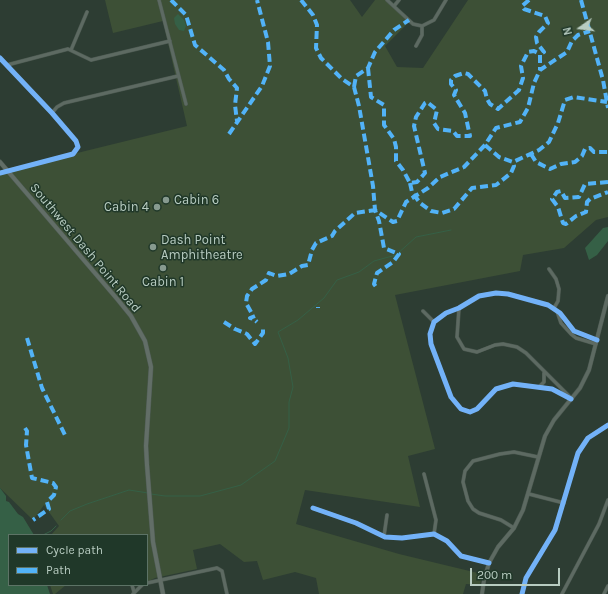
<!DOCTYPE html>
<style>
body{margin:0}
#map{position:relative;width:608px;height:594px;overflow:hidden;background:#2d3d33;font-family:Karla,sans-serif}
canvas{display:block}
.legend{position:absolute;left:8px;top:534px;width:140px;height:52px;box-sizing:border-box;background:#203829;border:1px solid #5d7366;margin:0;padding:5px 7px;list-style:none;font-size:12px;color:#b8ccc1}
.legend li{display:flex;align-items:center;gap:8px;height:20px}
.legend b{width:20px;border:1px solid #5d7366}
.north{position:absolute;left:560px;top:8px;width:40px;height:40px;-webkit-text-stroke:3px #203829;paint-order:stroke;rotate:256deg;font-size:11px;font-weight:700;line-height:16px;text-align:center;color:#b8ccc1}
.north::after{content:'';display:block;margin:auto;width:14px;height:18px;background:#b8ccc1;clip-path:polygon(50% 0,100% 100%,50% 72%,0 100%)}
.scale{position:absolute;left:470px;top:568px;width:90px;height:18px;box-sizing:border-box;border:2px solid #b8ccc1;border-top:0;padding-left:5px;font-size:12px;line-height:14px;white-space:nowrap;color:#b8ccc1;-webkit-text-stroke:3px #203829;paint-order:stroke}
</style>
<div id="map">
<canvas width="608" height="594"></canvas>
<ul class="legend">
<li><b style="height:5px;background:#73b2f8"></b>Cycle path</li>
<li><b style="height:5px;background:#52b3f8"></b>Path</li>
</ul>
<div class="north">N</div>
<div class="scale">200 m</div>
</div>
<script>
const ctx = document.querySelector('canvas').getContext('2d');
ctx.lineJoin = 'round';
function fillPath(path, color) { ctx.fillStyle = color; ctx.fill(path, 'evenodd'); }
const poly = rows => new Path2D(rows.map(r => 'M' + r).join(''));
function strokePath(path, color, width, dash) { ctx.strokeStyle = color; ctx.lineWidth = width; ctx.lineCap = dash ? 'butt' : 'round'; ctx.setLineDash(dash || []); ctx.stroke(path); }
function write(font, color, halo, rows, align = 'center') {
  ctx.font = font + ' Karla,sans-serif'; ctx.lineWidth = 3; ctx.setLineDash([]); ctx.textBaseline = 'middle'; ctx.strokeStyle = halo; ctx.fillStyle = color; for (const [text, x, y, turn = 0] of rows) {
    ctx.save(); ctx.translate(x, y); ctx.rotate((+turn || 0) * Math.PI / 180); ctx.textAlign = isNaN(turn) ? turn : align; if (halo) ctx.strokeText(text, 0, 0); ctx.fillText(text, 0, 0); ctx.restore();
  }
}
fillPath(poly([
 [105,0,350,0,362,17,375,0,387,0,410,21,385,46,397,67,423,68,468,0,608,0,608,217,596,220,564,248,523,255,520,271,395,295,435,449,408,456,420,507,305,490,296,524,399,554,482,574,480,585,466,584,463,594,319,594,316,578,295,572,263,580,257,561,244,562,220,544,193,550,197,569,155,578,147,582,147,535,51,535,59,526,44,505,33,520,0,488,0,172,187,126,163,21,113,33],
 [50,585,66,585,55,594,53,594]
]), '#3d5036');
fillPath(poly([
 [178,14,184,20,186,26,184,31,179,30,175,24,174,18],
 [608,227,608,241,597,255,589,260,585,248,603,228],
 [0,488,6,496,6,501,9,502,18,514,23,517,34,535,9,535,9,585,47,585,50,594,0,594]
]), '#356046');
strokePath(poly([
 [151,494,165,496,200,496,241,485,275,461,289,428,289,402,293,387,288,358,278,332,298,320,324,298,337,280,359,272,374,261,396,255,416,237,451,230],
 [61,520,70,511,87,504,129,490,148,493],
 [43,535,51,531,56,526]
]), '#356046', 1);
const minor = poly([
 [159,0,186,104],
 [387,0,413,24,422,26],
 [394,6,399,0],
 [422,26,434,20,446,0],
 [416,46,422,35,422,26],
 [71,50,87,12],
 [0,58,52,113,76,141,78,147,73,154,0,173],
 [7,65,68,49,91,60,170,41],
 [52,113,57,107,64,103,178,76],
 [549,269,556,279,559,289,558,301,554,308],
 [459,308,457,337,464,349,477,352,495,345,503,344,517,347,526,353,569,396],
 [423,311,434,322],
 [557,311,561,323,571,334,576,338,596,344],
 [539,387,544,382,544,373],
 [571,399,552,389,513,384,496,389,477,409,470,412,461,409,451,397,431,344,430,334,434,322,446,313,459,308,479,296,496,293,508,294,548,305,560,313,574,331,597,340],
 [424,474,436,520,434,534],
 [529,494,564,503],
 [313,508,356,523,385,537,402,538,434,534,447,541,461,556,489,563],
 [514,528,501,520,479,513,473,509,468,501,463,482,465,471,473,461,500,454,514,452,538,457],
 [384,536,387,515],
 [147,583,217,568,222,571,227,594],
 [132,585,134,592],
 [133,594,142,585],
 [522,594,526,578,555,530,578,453,588,438,608,425],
 [562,594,599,524,608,500],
 [604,594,608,586]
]);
const tertiary = poly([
 [482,594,484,580,489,563,498,547,514,528,523,510,545,436,554,420,580,388,589,370,608,296]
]);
const secondary = poly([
 [0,162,118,300,131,316,145,341,151,367,146,446,147,465,153,542,163,594]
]);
strokePath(minor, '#4d5a52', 4);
strokePath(tertiary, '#4d5a52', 4.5);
strokePath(secondary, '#4d5a52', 5);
strokePath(minor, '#5d6a62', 3);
strokePath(tertiary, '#5d6a62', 3.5);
strokePath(secondary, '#626e67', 4);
strokePath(poly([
 [171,0,186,15,195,45,224,70,229,79,237,88,235,105,237,121],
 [301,0,313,15,317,25,316,48,321,58,342,79,354,87,359,106,373,186,375,210,379,221,384,248,399,254,393,262,377,273,374,284,377,288],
 [529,0,522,6,524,9,545,16,548,23,539,32,536,37,537,43,544,52,540,54,540,70],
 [581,0,603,80,608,108],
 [368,68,371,97,384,105,384,125,394,139,396,147,396,161,403,170,410,183,417,182,425,173,414,126,416,117,425,103,427,102,437,110,434,123,438,129,453,131,457,136,470,136,465,113,454,95,456,90,451,84,451,80,455,76,464,73,468,74,485,91,487,99,490,104,498,109,519,90,523,78,521,66,528,52,534,51,540,54],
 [354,87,356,76,368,68,375,52,394,30,409,20],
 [229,134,262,86,270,66,268,42,257,0],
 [485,145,499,157,513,162,539,150,549,142,558,123,565,100,574,97,607,102],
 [531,154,536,162,550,169,561,164,575,162,582,156,585,149,590,148,594,152,608,152],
 [608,182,585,184,579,197,565,198,561,191,557,192,552,199,558,207,563,223,566,224,576,216,586,212,587,202,590,199,608,192],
 [410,183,412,192,420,203,431,211,442,213,454,209,472,188,496,185,500,182,511,173,514,166,513,162],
 [318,307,318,308],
 [251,312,246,303,247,296,252,289,266,280,269,273,277,276,289,274,302,266,308,265,312,250,316,243,332,236,335,231,355,213,375,210,393,222,397,221,406,202,428,188,440,177,464,167,485,145,496,128,520,122,528,108,534,83,540,70,567,52,572,41,578,35,590,31],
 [255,316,250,318,254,319,257,322],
 [224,322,235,329,247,334,255,344,263,333,263,327],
 [27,338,42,388,65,435],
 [25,428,27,431,26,445,32,478,53,483,56,487,54,495,47,502,49,509,33,520]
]), '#52b3f8', 4, [8, 4]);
strokePath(poly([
 [0,58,52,113,76,141,78,147,73,154,0,173],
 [571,399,552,389,513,384,496,389,477,409,470,412,461,409,451,397,431,344,430,334,434,322,446,313,459,308,479,296,496,293,508,294,548,305,560,313,574,331,597,340],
 [313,508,356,523,385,537,402,538,434,534,447,541,461,556,489,563],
 [522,594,526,578,555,530,578,453,588,438,608,425]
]), '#73b2f8', 5);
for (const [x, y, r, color] of [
 [166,200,4,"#879a8f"],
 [157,207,4,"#879a8f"],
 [153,247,4,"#879a8f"],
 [163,268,4,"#879a8f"]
]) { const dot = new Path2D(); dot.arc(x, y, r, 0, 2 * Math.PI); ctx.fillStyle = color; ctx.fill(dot); strokePath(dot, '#203829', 1.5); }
write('13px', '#b8ccc1', '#203829', [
 ["Cabin 6",174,200],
 ["Cabin 4",149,207,"right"],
 ["Dash Point",161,240],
 ["Amphitheatre",161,255],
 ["Cabin 1",163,282,"center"]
], 'left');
write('13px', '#b8ccc1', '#203829', [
 ["Southwest Dash Point Road",85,248,50]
]);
</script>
